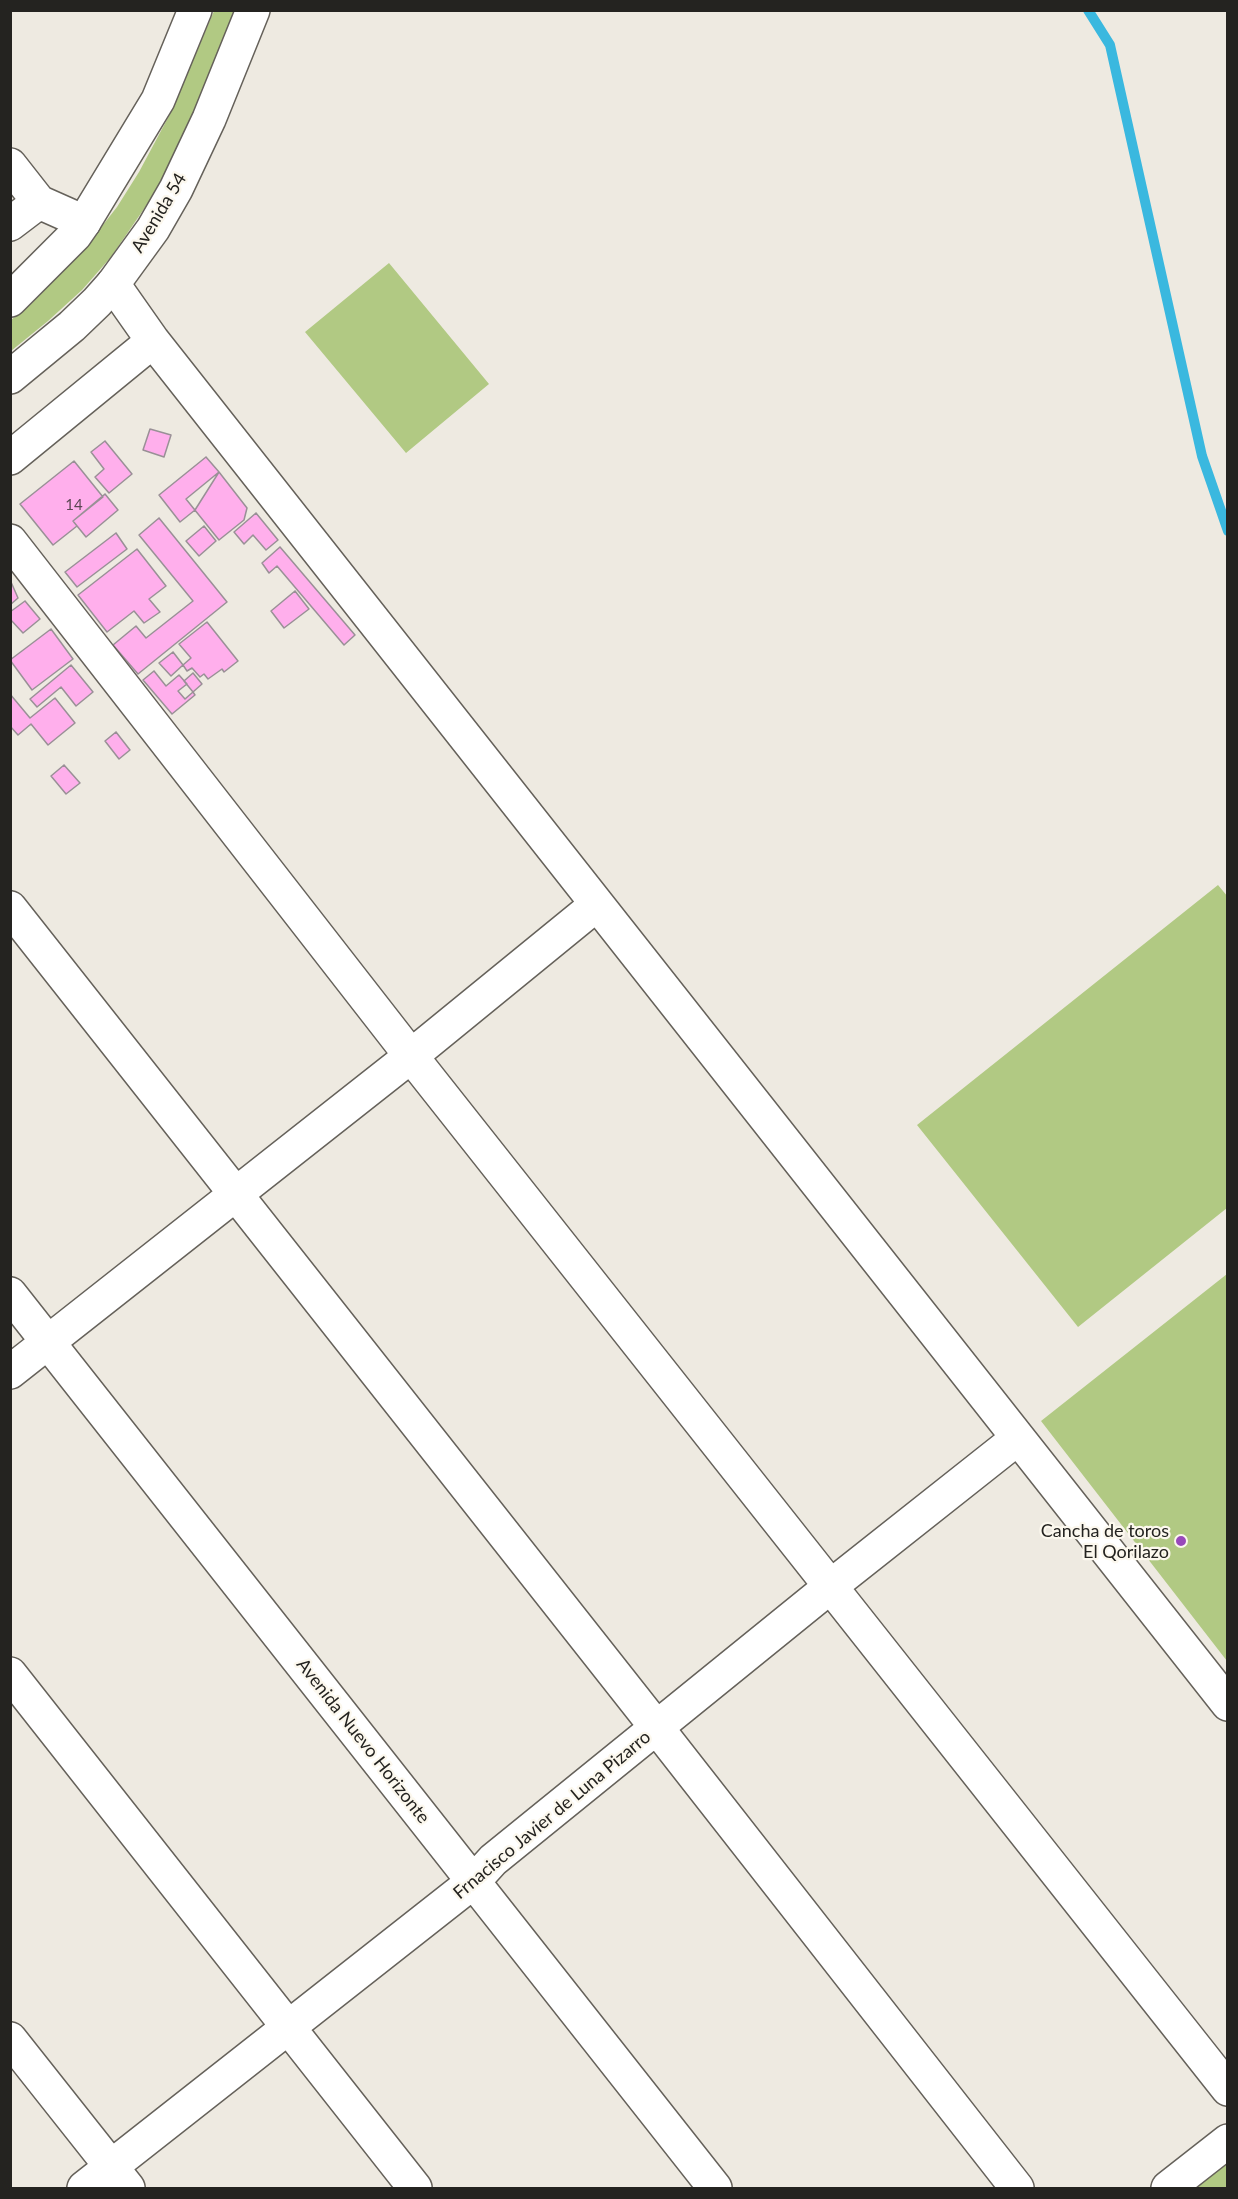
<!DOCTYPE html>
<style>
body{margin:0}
#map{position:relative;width:1238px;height:2199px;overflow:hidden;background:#eeeae1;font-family:Lato,sans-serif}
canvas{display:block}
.frame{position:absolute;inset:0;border:12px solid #242320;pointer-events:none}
</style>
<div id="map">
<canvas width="1238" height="2199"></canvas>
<div class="frame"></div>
</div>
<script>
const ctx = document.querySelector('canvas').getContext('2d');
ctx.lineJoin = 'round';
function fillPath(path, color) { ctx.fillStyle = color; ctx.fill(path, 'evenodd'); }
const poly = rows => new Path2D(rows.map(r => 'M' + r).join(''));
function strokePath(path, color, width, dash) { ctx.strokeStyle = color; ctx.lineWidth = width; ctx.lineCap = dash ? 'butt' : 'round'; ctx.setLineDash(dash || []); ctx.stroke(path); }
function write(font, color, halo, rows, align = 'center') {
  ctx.font = font + ' Lato,sans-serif'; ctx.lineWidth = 4.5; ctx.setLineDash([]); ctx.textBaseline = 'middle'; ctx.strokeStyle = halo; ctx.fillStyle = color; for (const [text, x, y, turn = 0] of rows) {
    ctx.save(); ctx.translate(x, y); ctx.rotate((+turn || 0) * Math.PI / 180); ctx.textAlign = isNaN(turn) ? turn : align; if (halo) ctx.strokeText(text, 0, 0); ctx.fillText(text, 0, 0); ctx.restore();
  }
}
fillPath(poly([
 [214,11,234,11,190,122,161,184,111,257,82,290,48,321,11,351,11,320,31,304,88,244,117,207,139,172,170,114],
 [389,263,489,384,406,453,305,332],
 [1218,885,1228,897,1227,1208,1078,1327,917,1125],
 [1227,1274,1227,1661,1041,1421],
 [1227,2161,1227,2187,1225,2188,1193,2188]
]), '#b1c983');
strokePath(poly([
 [1088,10,1110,45,1202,456,1228,531]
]), '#3ab8df', 10);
const building = poly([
 [150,429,171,435,164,457,143,450,150,429],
 [105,441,132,474,109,493,95,477,104,469,91,452,105,441],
 [206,457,219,472,195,510,180,522,159,495,206,457],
 [74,461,103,497,73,521,77,526,53,545,20,504,74,461],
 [219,472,247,508,244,520,219,540,186,499,219,472],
 [105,494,118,510,86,537,73,521,105,494],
 [256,513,278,540,266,550,253,535,244,544,234,532,256,513],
 [159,518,227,602,138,674,113,645,136,626,146,638,193,601,139,535,159,518],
 [204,526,216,541,199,556,186,541,204,526],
 [116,533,127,549,77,587,65,572,116,533],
 [280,547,355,635,344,645,277,566,269,573,262,563,280,547],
 [137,549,166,586,149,599,160,612,144,623,134,611,107,632,78,595,137,549],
 [11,582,18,598,10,605,10,582,11,582],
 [295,591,309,609,284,628,271,611,295,591],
 [25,601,40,619,23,633,10,619,10,612,25,601],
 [207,622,238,661,224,672,222,669,208,679,204,674,200,677,192,668,187,671,183,665,191,658,179,644,207,622],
 [51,629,73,659,32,690,10,660,51,629],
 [173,652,183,665,171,676,159,663,173,652],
 [71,665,93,692,76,706,61,687,37,707,30,699,71,665],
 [154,671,166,686,179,675,187,684,178,691,185,699,193,692,195,695,172,714,143,680,154,671],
 [193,673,202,684,193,692,184,681,193,673],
 [10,694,30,718,55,698,75,723,48,745,31,724,18,735,10,726,10,694],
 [116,732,130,750,119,759,105,741,116,732],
 [64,765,80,783,66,794,51,776,64,765]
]);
fillPath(building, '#ffafec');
strokePath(building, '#999096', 1.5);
const minor = poly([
 [10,165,39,202,84,222],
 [10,224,39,202],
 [113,284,153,341,1228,1704],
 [10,458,153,341],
 [10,541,411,1056,1228,2089],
 [10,908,657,1728,1017,2188],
 [10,1294,715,2188],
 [10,1372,411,1056,596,905],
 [10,1674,415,2188],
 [10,2039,128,2188],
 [84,2188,473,1882,493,1860,831,1586,1018,1438],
 [1168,2188,1228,2141]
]);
const major = poly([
 [10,300,75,235,84,222,158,100,195,10],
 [10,377,72,326,97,302,113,284,153,229,176,189,209,119,253,10]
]);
strokePath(minor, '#65615a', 36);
strokePath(major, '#65615a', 36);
strokePath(minor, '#fff', 33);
strokePath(major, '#fff', 33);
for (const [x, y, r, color] of [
 [1181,1541,6,"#9849ba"]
]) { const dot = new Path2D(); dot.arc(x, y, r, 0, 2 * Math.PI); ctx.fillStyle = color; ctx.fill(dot); strokePath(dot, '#fcf8ee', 2); }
write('15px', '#5b4653', null, [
 ["14",74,505]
]);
write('18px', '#242320', '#fcf8ee', [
 ["Avenida 54",159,213,-59],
 ["Avenida Nuevo Horizonte",363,1741,52],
 ["Frnacisco Javier de Luna Pizarro",552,1815,-40]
]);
write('18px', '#242320', '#fcf8ee', [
 ["Cancha de toros",1169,1531],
 ["El Qorilazo",1169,1552]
], 'right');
</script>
